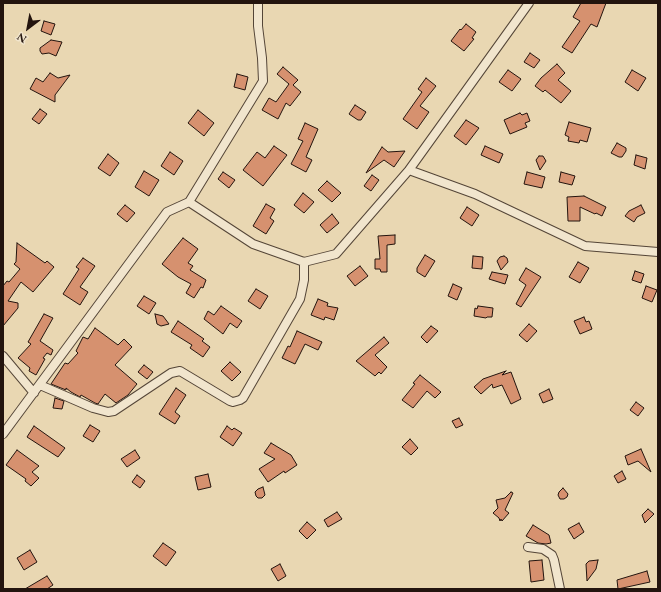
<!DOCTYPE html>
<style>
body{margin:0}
#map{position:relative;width:661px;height:592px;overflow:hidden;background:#e9d7b2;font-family:"EB Garamond",serif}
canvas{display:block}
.frame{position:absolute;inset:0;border:4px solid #23140e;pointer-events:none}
.north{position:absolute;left:8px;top:8px;width:40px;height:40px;-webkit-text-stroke:3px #f1e5cd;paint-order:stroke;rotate:212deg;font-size:11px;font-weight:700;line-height:16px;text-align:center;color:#23140e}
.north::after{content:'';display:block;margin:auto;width:14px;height:18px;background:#23140e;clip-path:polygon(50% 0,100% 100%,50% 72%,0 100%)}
</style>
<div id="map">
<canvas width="661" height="592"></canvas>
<div class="frame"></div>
<div class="north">N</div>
</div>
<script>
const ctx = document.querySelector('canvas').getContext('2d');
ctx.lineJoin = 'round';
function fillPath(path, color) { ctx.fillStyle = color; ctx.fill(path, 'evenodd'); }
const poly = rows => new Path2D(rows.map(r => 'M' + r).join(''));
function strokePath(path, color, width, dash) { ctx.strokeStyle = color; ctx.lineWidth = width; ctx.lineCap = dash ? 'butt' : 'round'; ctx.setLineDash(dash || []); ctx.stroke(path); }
const building = poly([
 [581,3,606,3,597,27,591,24,572,53,562,47,580,21,573,17,581,3],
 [44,21,55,24,51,35,41,31,44,21],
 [466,24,476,32,472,38,474,39,464,51,451,41,460,29,461,30,466,24],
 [51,40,62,42,56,56,49,53,42,54,40,51,40,48,51,40],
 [530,53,540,60,534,68,524,62,530,53],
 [557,64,565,73,558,80,571,91,561,103,545,90,543,92,535,86,541,78,557,64],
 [283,67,298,80,293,85,301,92,290,106,286,103,278,119,262,110,269,98,276,102,289,84,277,74,283,67],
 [508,70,521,79,512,91,499,82,508,70],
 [632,70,646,78,638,91,625,82,632,70],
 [50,73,58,78,70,75,55,95,55,102,30,89,36,78,43,82,50,73],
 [237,74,248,77,245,90,234,87,237,74],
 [426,78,436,86,420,106,429,112,417,129,403,119,422,92,418,89,426,78],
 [355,105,366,112,361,120,358,120,349,114,355,105],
 [40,109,47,114,39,124,32,119,40,109],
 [198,110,214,123,204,136,188,123,198,110],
 [520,113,522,115,527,113,530,121,525,123,527,127,510,134,504,120,520,113],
 [466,120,479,128,466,145,454,136,466,120],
 [569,122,591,128,587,142,580,140,579,143,568,141,569,137,565,135,569,122],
 [305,123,318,129,306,157,312,160,306,172,291,164,303,141,298,139,305,123],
 [617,143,626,148,626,151,622,157,619,157,611,153,617,143],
 [274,146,287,155,263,186,243,170,257,152,265,158,274,146],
 [485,146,503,154,499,163,481,155,485,146],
 [382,147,388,152,405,151,394,167,384,160,366,173,382,147],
 [170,152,183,161,174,175,161,166,170,152],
 [108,154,119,163,110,176,98,168,108,154],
 [636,155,647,158,645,169,634,165,636,155],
 [539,156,543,156,546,161,540,170,536,160,539,156],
 [144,171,159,180,149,196,135,187,144,171],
 [223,172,235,180,229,188,218,179,223,172],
 [527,172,545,177,542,188,524,184,527,172],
 [561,172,575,176,572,185,559,182,561,172],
 [372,175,379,180,371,191,364,186,372,175],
 [327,181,341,193,332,202,318,190,327,181],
 [303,193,314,202,304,213,294,205,303,193],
 [584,196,606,207,602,216,596,213,595,214,580,207,580,221,568,221,567,197,584,196],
 [266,204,275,209,270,218,274,221,266,234,253,226,266,204],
 [125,205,135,213,127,222,117,214,125,205],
 [641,205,645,213,637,217,634,222,625,216,629,211,641,205],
 [467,207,479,215,472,226,460,218,467,207],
 [332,214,339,223,327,233,320,225,332,214],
 [395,235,395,244,387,245,387,272,381,272,380,269,375,269,375,259,380,259,378,236,395,235],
 [183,238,198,249,188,263,193,266,190,270,206,280,203,288,201,287,194,298,186,293,191,284,178,277,162,264,183,238],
 [17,243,45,263,47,261,54,267,33,292,21,282,8,301,18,303,18,308,3,326,3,286,7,281,9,282,20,269,14,264,16,262,17,243],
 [425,255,435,261,425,277,417,272,417,268,425,255],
 [473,256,483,257,482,269,472,268,473,256],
 [504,256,507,258,508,262,501,270,497,261,500,257,504,256],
 [83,258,95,266,80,287,88,292,80,305,63,294,79,269,76,267,83,258],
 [578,262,589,268,580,283,569,277,578,262],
 [360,266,368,276,355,286,347,276,360,266],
 [526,268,541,277,521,307,516,304,526,285,519,280,526,268],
 [635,271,644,274,641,283,632,280,635,271],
 [492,272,508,275,505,284,489,279,492,272],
 [453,284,462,288,457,300,448,296,453,284],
 [646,286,657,290,652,302,642,298,646,286],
 [256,289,268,296,260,309,248,301,256,289],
 [144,296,156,303,149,314,137,306,144,296],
 [318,299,328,303,327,306,338,308,334,320,325,317,324,320,311,315,318,299],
 [221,306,242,321,237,328,230,323,223,334,204,319,208,311,214,315,221,306],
 [478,306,493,308,492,317,487,317,486,318,474,316,475,308,477,309,478,306],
 [44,314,53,318,40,341,53,350,51,355,47,353,43,358,45,359,36,375,29,371,30,368,18,358,31,344,28,342,44,314],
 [155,314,163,316,169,324,161,326,157,324,155,314],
 [584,317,586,322,589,321,592,329,580,334,574,321,584,317],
 [178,321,204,339,202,341,210,347,203,357,190,348,192,345,171,332,178,321],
 [529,324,537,331,527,342,519,335,529,324],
 [431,326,438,331,427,343,421,337,431,326],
 [95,328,118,345,124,339,132,347,115,365,137,384,128,395,116,403,105,394,98,404,95,403,81,395,80,397,71,392,66,388,66,390,51,384,65,363,68,364,78,353,76,351,83,337,88,339,95,328],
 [297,331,322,342,318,350,305,344,295,364,282,358,288,346,290,347,297,331],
 [384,337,389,343,375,355,387,367,381,374,379,372,375,376,356,361,384,337],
 [230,362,241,372,232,381,221,371,230,362],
 [144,365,153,372,147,379,138,372,144,365],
 [506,371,502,375,511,372,521,399,511,404,502,385,493,388,492,384,481,394,474,387,483,379,506,371],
 [420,375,441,392,435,398,427,391,413,408,402,400,415,384,413,383,420,375],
 [176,388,186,395,175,412,180,416,175,424,159,414,176,388],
 [549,389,553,399,543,403,539,394,549,389],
 [55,398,64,401,62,409,53,408,55,398],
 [636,402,644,408,638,416,630,410,636,402],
 [459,418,463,425,456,428,452,421,459,418],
 [90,425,100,431,93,442,83,436,90,425],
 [34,426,65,448,58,457,27,437,34,426],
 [227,426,232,430,234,428,242,433,233,446,220,437,227,426],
 [410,439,418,448,411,455,402,447,410,439],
 [271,443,291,455,297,465,285,473,284,471,268,482,259,469,275,459,264,453,271,443],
 [641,449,651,472,638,461,628,465,625,456,641,449],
 [17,450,39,466,32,472,39,478,31,486,25,481,26,479,6,465,17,450],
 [135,450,140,458,127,467,121,459,135,450],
 [622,471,626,479,618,483,614,476,622,471],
 [208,474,211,487,198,490,195,477,208,474],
 [137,475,145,481,140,488,132,482,137,475],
 [263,487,265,495,262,498,258,498,256,496,255,492,258,489,263,487],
 [563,488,568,494,567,497,564,499,560,499,558,495,559,492,563,488],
 [511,492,513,493,505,510,509,513,502,521,501,519,500,521,499,518,493,513,498,508,496,500,505,498,511,492],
 [648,509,654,514,645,523,642,515,648,509],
 [337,512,342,519,328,527,324,520,337,512],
 [307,522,316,530,307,539,299,531,307,522],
 [579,523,584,532,574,539,568,529,579,523],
 [533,525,549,535,551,543,546,544,538,543,526,536,533,525],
 [163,543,176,552,166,566,153,556,163,543],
 [30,550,37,562,24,570,17,558,30,550],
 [542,560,544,580,531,582,529,561,542,560],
 [598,560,596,569,587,581,586,564,589,561,598,560],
 [280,564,286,576,278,581,271,569,280,564],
 [647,571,650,582,618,589,617,580,647,571],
 [47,576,53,585,47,589,25,589,47,576]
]);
fillPath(building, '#d6916f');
strokePath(building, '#23140e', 1);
const minor = poly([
 [409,170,475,194,585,246,658,252],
 [189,202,263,81,262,58,258,26,258,3],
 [3,356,34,393],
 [40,385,93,408,108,412,114,411,171,373,180,371,230,401,233,402,240,400,243,398,300,299,304,280,304,262],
 [3,434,167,212,189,202,253,244,304,262,336,254,409,170,529,3],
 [528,547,543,549,552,555,554,560,560,589]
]);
strokePath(minor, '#544537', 10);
strokePath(minor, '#f1e5cd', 8);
</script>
